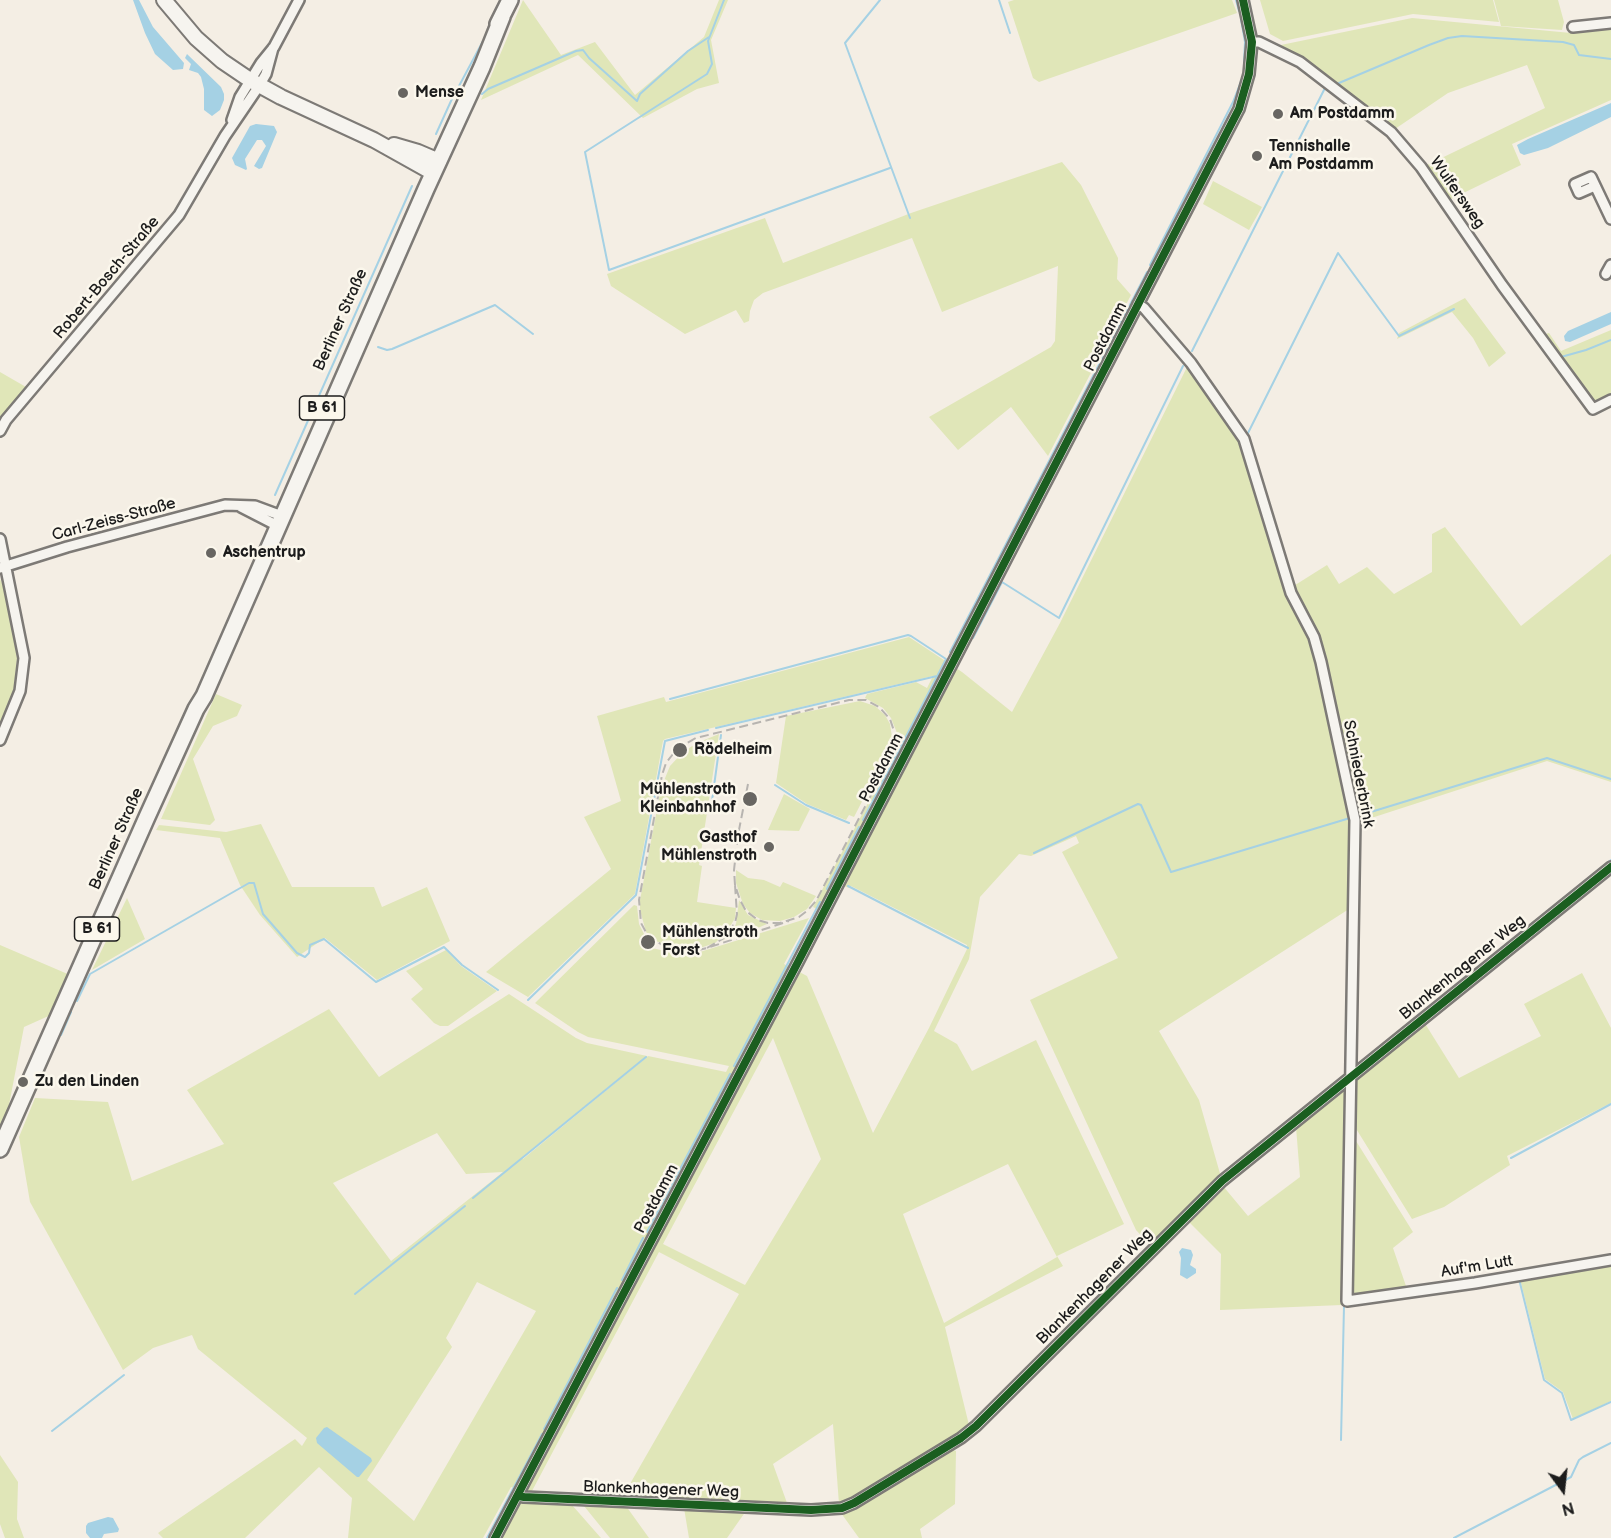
<!DOCTYPE html>
<meta charset="utf-8">
<style>
body{margin:0}
#map{position:relative;width:1611px;height:1538px;overflow:hidden;background:#f4eee4;font-family:"Balsamiq Sans",sans-serif}
canvas{display:block}
.north{position:absolute;left:1533px;top:1460px;width:60px;height:60px;-webkit-text-stroke:4px #fbf7ec;paint-order:stroke;rotate:165deg;font-size:16px;font-weight:700;line-height:24px;text-align:center;color:#1c1c1c}
.north::after{content:'';display:block;margin:auto;width:21px;height:27px;background:#1c1c1c;clip-path:polygon(50% 0,100% 100%,50% 72%,0 100%)}
</style>
<div id="map">
<canvas width="1611" height="1538"></canvas>
<div class="north">N</div>
</div>
<script>
const ctx = document.querySelector('canvas').getContext('2d');
ctx.lineJoin = 'round';
function fillPath(path, color) { ctx.fillStyle = color; ctx.fill(path, 'evenodd'); }
const poly = rows => new Path2D(rows.map(r => 'M' + r).join(''));
function strokePath(path, color, width, dash) { ctx.strokeStyle = color; ctx.lineWidth = width; ctx.lineCap = dash ? 'butt' : 'round'; ctx.setLineDash(dash || []); ctx.stroke(path); }
function write(font, color, halo, rows, align = 'center') {
  ctx.font = font + ' "Balsamiq Sans",sans-serif'; ctx.lineWidth = 5; ctx.setLineDash([]); ctx.textBaseline = 'middle'; ctx.strokeStyle = halo; ctx.fillStyle = color; for (const [text, x, y, turn = 0] of rows) {
    ctx.save(); ctx.translate(x, y); ctx.rotate((+turn || 0) * Math.PI / 180); ctx.textAlign = isNaN(turn) ? turn : align; if (halo) ctx.strokeText(text, 0, 0); ctx.fillText(text, 0, 0); ctx.restore();
  }
}
fillPath(poly([
 [523,0,561,55,595,42,635,95,704,37,719,0,728,0,711,40,719,83,697,89,643,118,578,55,481,100],
 [1014,0,1232,0,1237,13,1039,82,1033,78,1008,2],
 [1260,0,1493,0,1499,22,1413,14,1283,41,1270,34],
 [1494,0,1558,0,1564,22,1562,30,1501,26],
 [1412,18,1571,33,1611,29,1611,100,1512,144,1521,165,1449,200,1425,166,1545,108,1527,65,1448,93,1395,129,1339,85,1276,46],
 [1062,162,1081,185,1118,258,1117,279,1131,295,1048,456,1011,407,958,450,929,417,1051,347,1055,341,1058,266,942,312,912,238,763,293,754,300,750,311,749,321,744,323,736,310,685,334,611,286,607,274,765,218,783,263,911,213],
 [1213,181,1262,207,1249,230,1203,204],
 [1465,298,1506,353,1489,367,1473,338,1452,312,1397,339,1399,333],
 [1611,330,1611,396,1597,403,1542,335,1549,333,1561,351],
 [1188,365,1242,441,1317,663,1351,814,1349,909,1159,1031,1199,1100,1221,1177,1153,1243,1148,1243,1136,1230,1030,1000,1118,958,1062,852,1079,843,1076,836,1031,856,1019,854,980,897,969,959,934,1031,957,1044,972,1071,1036,1040,1124,1224,1057,1256,1063,1266,945,1327,969,1425,962,1431,906,1467,839,1504,833,1424,773,1464,787,1503,623,1496,739,1294,659,1252,532,1491,511,1487,483,1538,348,1538,352,1498,319,1467,245,1538,163,1538,158,1533,295,1439,302,1446,307,1438,198,1349,192,1335,153,1348,123,1370,30,1202,19,1137,35,1098,108,1102,132,1181,224,1144,187,1090,329,1009,379,1077,509,994,576,1038,587,1043,647,1056,521,1158,523,1159,648,1056,726,1072,729,1066,588,1037,578,1032,535,1003,634,905,637,906,639,924,645,936,642,941,652,945,652,948,687,956,809,918,784,964,807,976,873,1133,929,1028,967,949,967,945,851,886,849,888,844,886,829,915,813,907,896,750,897,733,891,718,883,708,865,698,867,694,916,682,927,688,933,676,665,739,663,741,635,894,528,997,486,972,611,869,584,817,621,801,597,716,664,697,666,702,909,637,962,672,1012,712,1060,623],
 [773,1038,821,1159,745,1285,663,1244],
 [437,1133,466,1174,503,1172,391,1261,333,1183],
 [1008,1164,1057,1257,944,1323,903,1214],
 [477,1282,536,1311,414,1521,367,1480,452,1347,446,1338],
 [0,372,26,387,0,418],
 [1445,527,1521,626,1611,554,1611,782,1547,761,1359,822,1324,662,1292,587,1327,565,1339,584,1367,567,1394,594,1432,572,1432,534],
 [0,579,5,589,17,658,14,689,0,724],
 [216,694,242,705,237,716,213,726,193,759,215,820,210,825,161,819],
 [860,701,875,706,885,715,890,724,893,743,892,750,889,749,854,817,849,815,846,820,807,804,776,783,786,716],
 [719,734,699,865,702,866,697,902,736,908,735,918,727,932,715,943,694,950,673,948,656,941,646,932,640,910,640,900,661,788,670,766,683,752,697,743],
 [784,794,810,809,799,831,768,830],
 [261,824,292,887,374,887,382,907,427,887,450,941,377,980,325,938,297,957,260,915,240,885,220,838,156,830,159,825,226,832],
 [736,870,748,878,764,880,780,887,783,882,816,896,807,909,794,917,780,921,762,920,750,913,743,904,736,883],
 [127,898,145,939,92,970],
 [739,900,748,915,767,924,753,930,749,924,722,941,730,933,736,924],
 [0,945,70,975,53,1014,24,1027,9,1105,0,1132],
 [446,950,461,966,497,991,448,1026,440,1026,434,1023,411,999,423,989,406,971],
 [1582,973,1611,1028,1611,1103,1507,1156,1510,1165,1444,1207,1412,1219,1355,1127,1355,1078,1424,1022,1459,1078,1541,1036,1524,1004],
 [1343,1091,1346,1092,1342,1305,1220,1310,1221,1254,1187,1220,1223,1186,1248,1216,1300,1177,1296,1127],
 [1352,1141,1356,1141,1413,1232,1393,1248,1407,1289,1352,1297],
 [1611,1264,1611,1401,1573,1419,1563,1392,1545,1379,1520,1279],
 [950,1449,956,1451,955,1504,920,1529,922,1538,859,1538,841,1513,848,1511],
 [0,1455,18,1482,17,1519,24,1538,5,1538,0,1524],
 [519,1503,572,1505,601,1538,501,1538],
 [586,1504,626,1506,649,1538,610,1538,584,1506],
 [684,1508,746,1511,727,1538,689,1538]
]), '#e0e6b8');
fillPath(poly([
 [133,0,139,0,153,27,184,63,183,69,173,70,155,54,145,33],
 [187,54,221,87,224,94,224,100,220,110,212,116,204,110,204,89,201,77,198,73,189,70,191,64,185,58],
 [1611,103,1611,117,1548,148,1524,155,1520,153,1517,145,1528,139],
 [256,124,274,126,277,132,262,168,259,169,254,166,266,146,262,140,257,140,245,159,247,169,246,170,235,165,232,158,250,126],
 [1611,312,1611,324,1570,342,1565,341,1564,336,1568,331],
 [1182,1248,1191,1250,1193,1255,1190,1265,1196,1269,1196,1273,1187,1279,1180,1275,1181,1258,1179,1252],
 [327,1427,371,1458,372,1461,359,1477,357,1477,317,1443,316,1438,324,1428],
 [108,1517,113,1518,119,1529,118,1532,104,1534,102,1538,90,1538,86,1533,86,1526,88,1523]
]), '#a5d1e4');
strokePath(poly([
 [724,0,708,41,712,64,707,74,585,152,609,270,890,168],
 [880,0,845,43,910,218],
 [999,0,1010,33],
 [1236,0,1239,11],
 [1241,19,1245,42,1244,62],
 [1339,83,1429,45,1448,38,1462,36,1563,42,1574,45,1579,55,1611,59],
 [482,94,488,89,576,51,583,50,589,58,637,101,640,94,688,51,709,37],
 [436,134,451,101,483,41],
 [1150,265,1233,102,1242,79],
 [378,347,387,350,392,349,495,305,533,334],
 [1192,351,1326,86],
 [1561,357,1586,350,1611,340],
 [1247,435,1338,253,1399,336,1454,309],
 [275,495,412,186],
 [973,638,1002,582,1059,618,1183,366],
 [950,652,1147,272],
 [670,699,908,635,911,636,946,659,863,820],
 [716,728,937,676],
 [775,785,806,805,849,823],
 [711,808,721,735],
 [1361,815,1547,758,1611,779],
 [1034,853,1138,804,1141,805,1171,872,1350,818],
 [848,886,968,948],
 [827,889,859,827],
 [1516,949,1611,874],
 [1456,985,1611,860],
 [528,1000,636,895,665,741,708,730],
 [77,1001,90,974,249,883,254,883,263,914,297,953,305,957,309,953,310,945,324,939,376,982,444,947,462,965,498,990],
 [61,1035,71,1012],
 [734,1066,820,902],
 [1511,1158,1611,1104],
 [473,1198,646,1057],
 [647,1232,730,1074],
 [1519,1279,1544,1380,1562,1393,1571,1420,1611,1402],
 [622,1280,643,1238],
 [1461,1280,1611,1255],
 [355,1294,465,1206],
 [1003,1393,1085,1309],
 [544,1429,617,1288],
 [52,1431,124,1375],
 [1341,1440,1344,1306],
 [527,1502,559,1503],
 [487,1538,542,1434],
 [1454,1538,1571,1477,1579,1460,1583,1457,1611,1443]
]), '#a5d1e4', 2);
const street = poly([
 [1573,27,1611,23],
 [1252,42,1259,42,1300,62,1391,132,1421,167,1502,285,1593,409,1611,400],
 [232,120,240,97,261,63,274,47,299,0],
 [1595,186,1579,193,1575,184,1591,177,1611,219],
 [1606,274,1611,265],
 [1138,304,1144,308,1191,363,1244,439,1291,593,1314,637,1321,662,1355,820,1347,1301,1475,1283,1611,1260],
 [0,431,6,420,179,215,225,136,259,86,266,74,273,48],
 [241,507,278,526],
 [0,539,24,658,20,691,0,740],
 [0,568,67,547,225,505,255,506,282,516],
 [518,1496,524,1497,811,1510,842,1508,854,1503,961,1438,976,1426,1222,1181,1611,867],
 [495,1538,798,962,1239,109,1249,74,1252,42,1243,0]
]);
const secondary = poly([
 [164,0,196,38,222,61,250,80,281,97,374,140,433,173],
 [394,145,418,152,439,161]
]);
const primary = poly([
 [498,24,510,0],
 [0,1149,147,817,196,709,204,696,426,189,482,67,502,17]
]);
strokePath(street, '#7d7a76', 14);
strokePath(secondary, '#7d7a76', 18);
strokePath(primary, '#7d7a76', 20);
strokePath(street, '#f6f4ef', 9);
strokePath(secondary, '#f6f4ef', 14);
strokePath(primary, '#f6f4ef', 15);
strokePath(poly([
 [735,885,734,870,738,835,748,784],
 [707,948,724,938,735,923,737,914,735,885,740,900,746,911,758,920,768,923,780,923,799,917,808,910,816,901,895,749,895,734,890,719,879,707,866,700,849,700,696,738,680,747,673,754,666,763,662,775,639,900,641,923,648,936,667,948,681,951,694,951,707,948,789,921]
]), '#b7b4b0', 2, [9, 4.5]);
strokePath(poly([
 [518,1496,524,1497,811,1510,842,1508,854,1503,961,1438,976,1426,1222,1181,1611,867],
 [495,1538,798,962,1239,109,1249,74,1252,42,1243,0]
]), '#1b5e20', 8);
for (const [x, y, r, color] of [
 [403,93,6,"#686662"],
 [1278,114,6,"#686662"],
 [1257,156,6,"#686662"],
 [211,553,6,"#686662"],
 [680,750,8,"#686662"],
 [750,799,8,"#686662"],
 [769,847,6,"#686662"],
 [648,942,8,"#686662"],
 [23,1082,6,"#686662"]
]) { const dot = new Path2D(); dot.arc(x, y, r, 0, 2 * Math.PI); ctx.fillStyle = color; ctx.fill(dot); strokePath(dot, '#fbf7ec', 2); }
for (const [x, y, w] of [
 [322,408,45],
 [97,929,45]
]) { const box = new Path2D(); box.roundRect(x - w / 2, y - 12, w, 24, 4.5); ctx.fillStyle = '#fbf7ec'; ctx.fill(box); strokePath(box, '#1c1c1c', 1.5); }
write('bold 15px', '#1c1c1c', null, [
 ["B 61",322,408],
 ["B 61",97,929]
]);
write('bold 16px', '#1c1c1c', '#fbf7ec', [
 ["Mense",415,93],
 ["Am Postdamm",1290,114],
 ["Tennishalle",1269,147],
 ["Am Postdamm",1269,165],
 ["Aschentrup",223,553],
 ["Rödelheim",694,750],
 ["Mühlenstroth",736,790,"right"],
 ["Kleinbahnhof",736,808,"right"],
 ["Gasthof",757,838,"right"],
 ["Mühlenstroth",757,856,"right"],
 ["Mühlenstroth",662,933],
 ["Forst",662,951],
 ["Zu den Linden",35,1082]
], 'left');
write('16px', '#1c1c1c', '#fbf7ec', [
 ["Wulfersweg",1457,193,55],
 ["Robert-Bosch-Straße",107,278,-50],
 ["Berliner Straße",341,320,-66],
 ["Postdamm",1106,337,-63],
 ["Carl-Zeiss-Straße",114,520,-15],
 ["Postdamm",882,768,-62],
 ["Schniederbrink",1358,774,79],
 ["Berliner Straße",117,839,-66],
 ["Blankenhagener Weg",1463,968,-39],
 ["Postdamm",657,1199,-62],
 ["Auf'm Lutt",1477,1267,-9],
 ["Blankenhagener Weg",1095,1287,-45],
 ["Blankenhagener Weg",661,1490,2]
]);
</script>
